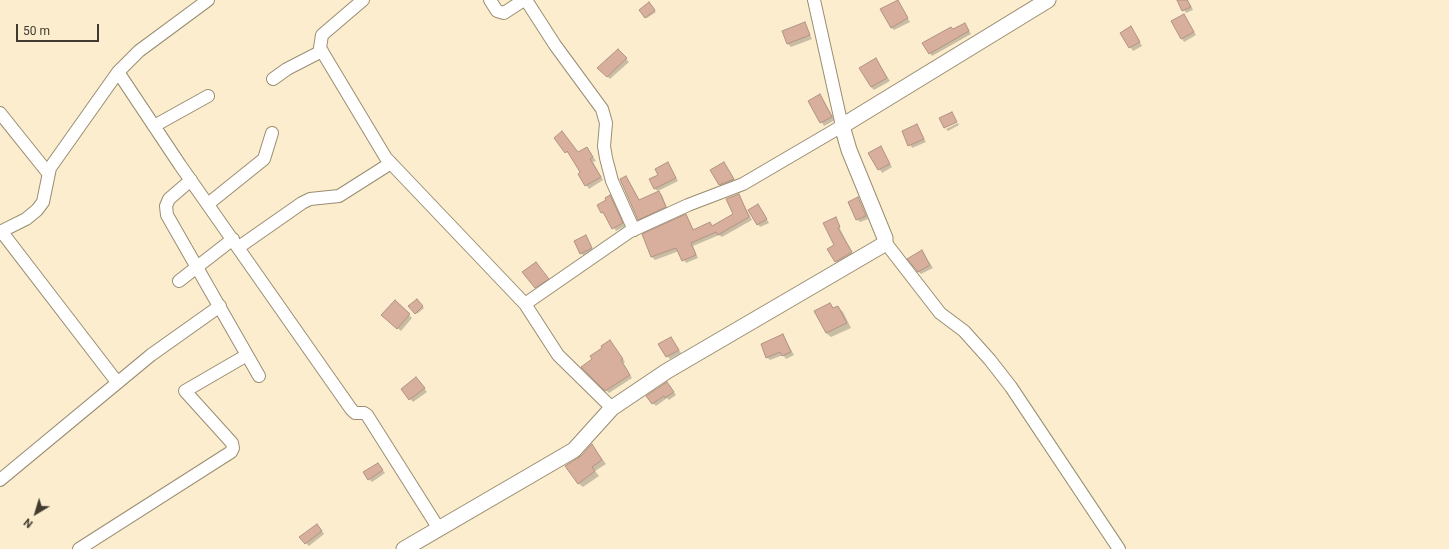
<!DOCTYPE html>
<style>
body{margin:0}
#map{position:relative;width:1449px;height:549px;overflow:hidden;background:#fbedce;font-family:Roboto,sans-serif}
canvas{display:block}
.north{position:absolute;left:16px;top:493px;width:40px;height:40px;-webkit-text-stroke:3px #fbedce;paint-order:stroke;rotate:218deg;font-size:11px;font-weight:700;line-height:16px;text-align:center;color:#413b2f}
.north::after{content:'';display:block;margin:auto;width:14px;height:18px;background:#413b2f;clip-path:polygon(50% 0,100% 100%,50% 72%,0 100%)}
.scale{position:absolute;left:16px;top:24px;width:83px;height:18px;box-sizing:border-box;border:2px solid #413b2f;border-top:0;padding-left:5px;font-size:12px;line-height:14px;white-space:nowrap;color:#413b2f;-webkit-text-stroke:3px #fbedce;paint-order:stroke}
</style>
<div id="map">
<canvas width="1449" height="549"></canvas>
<div class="north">N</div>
<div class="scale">50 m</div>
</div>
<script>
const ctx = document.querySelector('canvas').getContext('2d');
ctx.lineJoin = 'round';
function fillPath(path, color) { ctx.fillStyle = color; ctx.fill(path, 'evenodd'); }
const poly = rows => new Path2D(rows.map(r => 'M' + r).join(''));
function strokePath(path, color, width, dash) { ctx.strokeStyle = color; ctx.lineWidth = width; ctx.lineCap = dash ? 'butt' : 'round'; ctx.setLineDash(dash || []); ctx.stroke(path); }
fillPath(poly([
 [1178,0,1188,0,1193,10,1186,13],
 [897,1,910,22,894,30,891,27],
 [650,5,656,12,647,18,646,17],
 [1184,15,1196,35,1184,42,1182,39],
 [804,23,812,39,791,47,788,44],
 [965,24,971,34,932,56,930,53],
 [1131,27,1142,46,1133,51,1121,33],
 [618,50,629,62,610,79,599,68],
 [876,59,890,81,874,90,871,87],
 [820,95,835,120,824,126,809,101],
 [958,123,959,125,948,131,946,129],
 [917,126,926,142,912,148,903,132],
 [555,138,579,153,589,151,596,161,593,162,603,180,589,189,579,174,582,173,570,154,565,152],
 [880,147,892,167,882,173,870,153],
 [668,163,678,181,658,191,662,195,668,210,641,222,638,219,626,177,640,201,659,192,655,189,659,176],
 [724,163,736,182,723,188,720,185],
 [739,195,752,220,722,237,719,235,693,246,698,258,686,263,679,251,655,260,652,257,643,235,686,215,694,230,710,224,713,226,734,214],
 [610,197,625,226,616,231,606,215,602,213],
 [858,198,868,219,860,222,857,219],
 [761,209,769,223,760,227,758,224],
 [835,219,854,256,839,265,829,250,836,246],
 [585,237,594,251,584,256,581,253],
 [922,252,933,268,921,274,918,271],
 [417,300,424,308,417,314,410,306],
 [395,302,412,318,401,331,386,318],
 [830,304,834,309,838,307,843,312,851,328,831,337,826,333],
 [783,335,794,355,786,359,783,355,770,360,767,357],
 [671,338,681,353,670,359,667,356],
 [612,344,625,362,623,363,632,378,609,393,582,367],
 [419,381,427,392,413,402,402,389],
 [670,386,676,395,669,400,667,398,656,406,653,403],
 [592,445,606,464,595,471,599,476,583,487,578,483,581,457],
 [380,467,385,473,372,482,369,479],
 [320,528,324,534,309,546,306,543]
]), '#0003');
const building = poly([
 [898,0,908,18,891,28,880,9,898,0],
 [1177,0,1187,0,1191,7,1182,11,1177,0],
 [649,2,655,10,645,18,639,10,649,2],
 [1184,14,1194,32,1181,39,1171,21,1184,14],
 [805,22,810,35,787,44,782,31,805,22],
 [965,23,969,31,929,54,922,43,951,27,953,29,965,23],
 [1131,26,1140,42,1129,48,1120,33,1131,26],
 [618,49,627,58,607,77,597,68,618,49],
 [876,58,887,78,871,87,859,68,876,58],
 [820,94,832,117,820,123,808,101,820,94],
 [952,112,957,122,944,128,939,118,952,112],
 [917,124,924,139,908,146,902,131,917,124],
 [562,131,578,152,587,147,593,157,590,159,601,177,585,186,578,174,580,172,567,151,565,153,554,138,562,131],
 [881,146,890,164,878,170,868,153,881,146],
 [668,162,676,178,654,189,649,179,658,175,655,169,668,162],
 [724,162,734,179,719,185,710,170,724,162],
 [626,176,639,200,659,191,666,207,638,220,620,179,626,176],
 [739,194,749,217,718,235,716,232,691,243,696,255,682,261,676,248,651,257,642,234,686,214,693,230,710,222,712,226,733,214,726,199,739,194],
 [610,195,623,223,612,229,603,212,601,213,597,205,606,200,605,198,610,195],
 [858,197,866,216,856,220,848,202,858,197],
 [758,204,767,219,757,225,748,210,758,204],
 [836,217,840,227,838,228,852,252,835,262,827,249,834,245,823,223,836,217],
 [586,235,592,248,580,254,574,241,586,235],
 [922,250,930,265,918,272,907,259,922,250],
 [536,262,549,279,535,288,522,272,536,262],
 [417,299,423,306,415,314,408,306,417,299],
 [395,300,410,314,397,329,381,315,395,300],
 [830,303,833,308,838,306,847,323,826,333,814,311,830,303],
 [783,334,791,352,782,356,780,352,766,358,761,344,783,334],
 [671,337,679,350,666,357,658,344,671,337],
 [610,340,623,359,621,360,630,375,605,391,581,367,592,359,590,356,602,348,601,346,610,340],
 [416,377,425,388,409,400,401,389,416,377],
 [667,382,674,392,665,398,664,396,652,404,646,396,667,382],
 [592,444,602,460,592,467,595,471,578,484,565,466,581,456,592,444],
 [378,463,383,470,368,480,363,472,378,463],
 [317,524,322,531,305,544,299,537,317,524]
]);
fillPath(building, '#d8ae9c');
strokePath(building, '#b29385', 1);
const minor = poly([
 [363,0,322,35,320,48,386,158,525,304,558,355,612,408],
 [490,0,497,11,504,13,524,0],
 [526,0,555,45,602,109,606,123,604,146,606,158,612,181,634,230],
 [118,72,180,165,351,409,355,413,364,413,367,415,439,529],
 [273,79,287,69,322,51],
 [0,113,48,173],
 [154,126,208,96],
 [191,180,169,199,166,206,167,215,259,376],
 [208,204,264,159,272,133],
 [1,231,117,382],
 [0,232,26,219,37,210,43,202,50,168,118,72,139,51,208,0],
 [885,242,940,313,964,331,990,360,1011,387,1119,549],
 [239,247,302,203,310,199,339,196,391,163],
 [179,281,233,239],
 [525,304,629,232,688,205,743,184,842,126,814,0],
 [0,480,151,355,220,306],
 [79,549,231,452,233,448,232,443,185,391,247,355]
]);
const tertiary = poly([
 [404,549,574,450,612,408,667,371,881,246,885,242,885,238,849,150,842,126,1048,0]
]);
strokePath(minor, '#9a8d71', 14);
strokePath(tertiary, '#9a8d71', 17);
strokePath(minor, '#fff', 12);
strokePath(tertiary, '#fff', 15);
</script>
